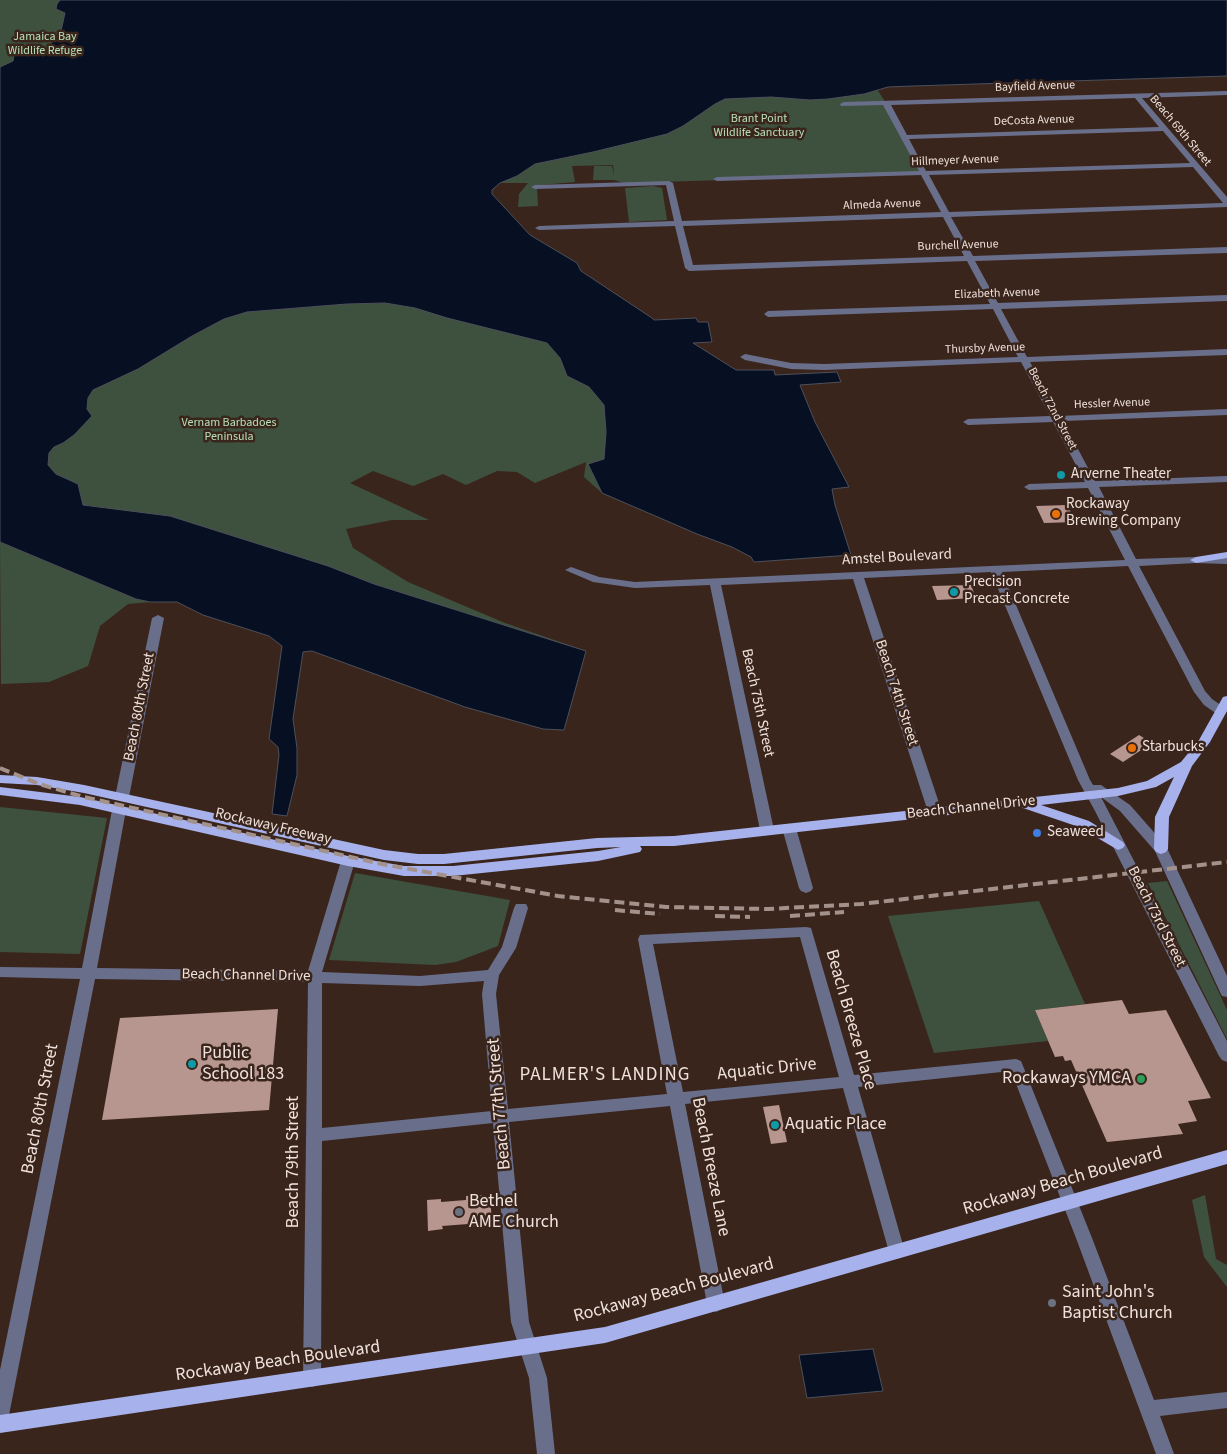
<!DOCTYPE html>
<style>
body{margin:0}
canvas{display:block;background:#3a251c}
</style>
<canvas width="1227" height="1454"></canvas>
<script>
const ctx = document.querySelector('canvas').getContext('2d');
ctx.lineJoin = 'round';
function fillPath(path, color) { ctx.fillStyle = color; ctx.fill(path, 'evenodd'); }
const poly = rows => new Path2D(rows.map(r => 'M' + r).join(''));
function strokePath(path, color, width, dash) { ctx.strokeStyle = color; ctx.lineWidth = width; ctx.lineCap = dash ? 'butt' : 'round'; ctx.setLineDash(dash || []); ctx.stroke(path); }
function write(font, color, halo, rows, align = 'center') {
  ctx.font = font + ' "Source Sans 3",sans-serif'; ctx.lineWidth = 5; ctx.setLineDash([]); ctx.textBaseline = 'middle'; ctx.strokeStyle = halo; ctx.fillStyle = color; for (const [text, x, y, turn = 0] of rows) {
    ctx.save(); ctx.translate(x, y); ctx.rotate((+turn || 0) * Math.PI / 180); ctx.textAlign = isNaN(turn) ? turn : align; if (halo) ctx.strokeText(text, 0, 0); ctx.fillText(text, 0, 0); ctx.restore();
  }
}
fillPath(poly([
 [0,0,338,0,0,104],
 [865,71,886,103,924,174,624,183,614,180,593,180,594,166,612,166,614,176,613,165,572,166,575,182,540,185,537,189,538,206,518,207,519,194,528,183,500,183,584,85],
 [653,186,662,188,667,220,629,222,625,188],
 [323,301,389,301,533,330,605,390,609,459,588,464,602,493,584,477,586,462,535,483,517,472,497,471,466,485,443,474,413,486,373,471,350,483,429,520,392,520,346,529,353,548,408,582,505,623,586,651,542,638,77,513,32,465,73,398,152,353,244,309],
 [0,542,136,599,150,602,128,604,100,626,88,666,49,682,1,684],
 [0,807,107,818,80,954,0,952],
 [355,873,510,900,498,946,456,962,435,965,329,960],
 [1167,881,1227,1010,1227,1039,1148,883],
 [1039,901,1085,1004,1035,1010,1048,1041,934,1053,888,916],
 [1205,1195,1216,1259,1227,1265,1227,1287,1204,1257,1192,1200]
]), '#3d513e');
const water = poly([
 [60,0,1227,0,1227,76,913,86,888,87,864,94,828,99,810,100,771,97,725,99,715,104,683,126,667,134,593,152,535,164,517,176,500,183,492,190,492,194,530,235,577,263,581,271,652,318,654,320,696,318,698,322,708,322,712,342,693,343,736,370,774,370,775,375,837,372,841,382,800,385,815,422,849,487,832,489,835,505,851,555,754,562,751,557,732,547,697,534,602,493,588,464,604,459,606,432,604,405,589,387,567,376,560,358,547,343,447,318,415,308,385,303,347,304,247,312,224,319,192,336,138,369,93,390,88,398,87,409,92,416,74,435,63,443,54,447,49,453,48,465,56,474,78,484,83,505,170,516,328,566,374,584,586,651,564,730,543,729,465,707,312,651,303,652,293,719,297,748,297,775,287,816,272,814,279,755,278,747,269,739,282,646,269,636,203,615,177,602,150,602,136,599,0,542,0,67,13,61,14,55,40,54,48,47,61,31,65,13,56,9,57,4,60,0],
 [873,1349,883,1391,807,1398,799,1355,873,1349]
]);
fillPath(water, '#071022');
strokePath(water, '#4d4f5a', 1);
fillPath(poly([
 [1067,505,1076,522,1044,523,1036,506],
 [971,585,976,598,937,600,932,586],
 [1139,735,1152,743,1123,762,1110,754],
 [1122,1000,1129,1014,1166,1010,1211,1098,1188,1101,1197,1121,1178,1124,1183,1134,1107,1142,1071,1060,1065,1061,1063,1056,1055,1057,1035,1010],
 [278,1009,269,1110,102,1120,120,1018],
 [779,1105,787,1142,771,1144,763,1107],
 [482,1195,482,1198,490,1197,492,1221,484,1222,484,1225,468,1227,468,1224,442,1226,443,1229,428,1231,427,1200,441,1199,441,1202,466,1200,466,1196]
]), '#b79690');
fillPath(poly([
 [1227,91,1227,95,1142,98,1227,197,1227,207,951,217,973,256,1227,247,1227,253,975,261,998,303,1227,295,1227,301,1001,309,1027,357,1227,349,1227,355,1030,362,1059,416,1227,409,1227,415,1063,421,1095,481,1227,476,1227,482,1099,487,1136,559,1196,557,1227,558,1227,564,1196,563,1139,566,1205,691,1212,699,1225,708,1227,711,1225,714,1217,714,1204,705,1194,692,1128,566,1002,572,1090,780,1093,785,1101,785,1130,805,1166,846,1227,976,1227,997,1222,996,1220,992,1155,851,1120,811,1101,797,1227,1041,1227,1062,1222,1060,1219,1056,1095,811,1078,780,991,572,864,578,942,812,940,815,935,816,930,815,928,812,853,579,721,585,774,830,772,833,767,835,762,833,760,830,710,585,635,588,593,582,565,570,571,567,599,577,635,582,1125,560,1088,488,1029,490,1024,487,1029,484,1085,482,1053,422,968,425,963,422,968,419,1050,416,1021,362,824,370,791,369,745,360,740,357,745,354,791,363,824,364,1018,357,993,309,768,317,764,314,768,311,990,304,967,261,689,271,685,268,675,226,539,230,535,228,539,226,674,221,666,185,535,189,531,187,535,185,669,181,673,183,682,221,941,212,921,175,717,181,713,179,717,177,919,171,883,105,841,106,840,104,844,102,1227,91],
 [1135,98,1159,127,907,135,891,105,1135,98],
 [1163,131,1190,163,926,171,909,139,1163,131],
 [1193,167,1223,203,949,212,929,175,1193,167],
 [943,217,964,256,693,265,683,226,943,217],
 [158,615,164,618,129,797,122,801,115,797,152,618,158,615],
 [119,806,124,807,126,810,97,968,308,971,341,861,343,858,348,856,353,858,355,861,322,972,420,976,488,970,502,947,514,908,516,904,526,904,528,908,516,948,499,975,496,994,508,1109,667,1094,638,939,640,935,806,927,811,928,854,1075,1016,1059,1021,1061,1092,1238,1154,1400,1227,1392,1227,1408,1160,1416,1174,1454,1156,1454,1076,1238,1011,1071,858,1087,905,1252,903,1257,897,1259,891,1257,889,1252,843,1088,685,1104,725,1304,722,1309,716,1312,710,1309,707,1304,670,1106,509,1122,529,1322,547,1378,555,1454,537,1454,529,1378,511,1322,493,1123,322,1141,321,1379,318,1385,312,1387,306,1385,303,1379,308,982,95,979,9,1415,6,1421,0,1423,0,1370,80,979,0,977,0,967,82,968,112,810,114,807,119,806],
 [800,937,839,1077,683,1092,653,944,800,937],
 [484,981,482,994,492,1111,322,1128,322,983,420,986,484,981],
 [789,824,794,825,796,828,813,888,811,891,806,893,801,891,799,888,782,828,784,825,789,824]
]), '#696f8b');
fillPath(poly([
 [1227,552,1227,558,1196,563,1190,560,1196,557,1227,552],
 [1227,696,1227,711,1210,742,1192,766,1169,817,1168,849,1166,852,1161,854,1156,852,1154,849,1155,817,1174,777,1156,787,1118,796,1041,805,1089,821,1123,842,1125,845,1123,848,1118,850,1079,827,1020,807,674,846,640,846,642,849,640,852,598,861,453,876,404,876,348,866,80,805,0,795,0,787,80,797,348,856,404,866,453,866,598,851,621,847,597,848,444,864,418,864,384,860,84,793,37,785,0,783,0,775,37,777,84,785,384,850,418,854,444,854,597,838,674,836,1118,788,1147,781,1181,762,1199,740,1223,697,1227,696],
 [1227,1150,1227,1164,605,1343,0,1433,0,1415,605,1327,1227,1150]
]), '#a7b2ed');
strokePath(poly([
 [0,768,39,784,84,797,382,864,558,896,666,907,768,909,861,904,1227,862],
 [615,910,660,914],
 [715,916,750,917],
 [790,916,844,912]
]), '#a3928b', 4, [10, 5]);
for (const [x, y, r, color] of [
 [1061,475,5,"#0f9aa8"],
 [1056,514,5,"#e8710a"],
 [954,592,5,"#0f9aa8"],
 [1132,748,5,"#e8710a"],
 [1037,833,5,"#3f7fe0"],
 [192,1064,5,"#0f9aa8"],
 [1141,1079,5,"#2e9e5b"],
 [775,1125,5,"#0f9aa8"],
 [459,1212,5,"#6b7280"],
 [1052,1303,5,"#6b7280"]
]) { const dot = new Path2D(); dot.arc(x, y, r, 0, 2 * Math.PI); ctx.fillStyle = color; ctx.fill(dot); strokePath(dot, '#3a251c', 2); }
write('12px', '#b5e0b7', '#3a251c', [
 ["Jamaica Bay",45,37],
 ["Wildlife Refuge",45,51],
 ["Brant Point",759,119],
 ["Wildlife Sanctuary",759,133],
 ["Vernam Barbadoes",229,423],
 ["Peninsula",229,437]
]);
write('12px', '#efe1db', '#3a251c', [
 ["Bayfield Avenue",1035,87,-2],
 ["DeCosta Avenue",1034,121,-2],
 ["Beach 69th Street",1180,131,50],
 ["Hillmeyer Avenue",955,161,-2],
 ["Almeda Avenue",882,205,-2],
 ["Burchell Avenue",958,246,-2],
 ["Elizabeth Avenue",997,294,-2],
 ["Thursby Avenue",985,349,-2],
 ["Hessler Avenue",1112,404,-2],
 ["Beach 72nd Street",1052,409,62]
]);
write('15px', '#efe1db', '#3a251c', [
 ["Arverne Theater",1071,475],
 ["Rockaway",1066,505],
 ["Brewing Company",1066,522],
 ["Precision",964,583],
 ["Precast Concrete",964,600],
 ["Starbucks",1142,748],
 ["Seaweed",1047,833]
], 'left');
write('15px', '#efe1db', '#3a251c', [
 ["Amstel Boulevard",897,558,-3],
 ["Beach 74th Street",896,693,72],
 ["Beach 75th Street",757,703,78],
 ["Beach 80th Street",140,707,-79],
 ["Beach Channel Drive",971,808,-6],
 ["Rockaway Freeway",273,827,13],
 ["Beach 73rd Street",1156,917,63],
 ["Beach Channel Drive",246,976,1]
]);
write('18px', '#efe1db', '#3a251c', [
 ["Beach Breeze Place",850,1020,74],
 ["Aquatic Drive",767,1070,-6],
 ["Beach 77th Street",500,1104,-95],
 ["Beach 80th Street",41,1109,-79],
 ["Beach 79th Street",294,1162,-90],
 ["Beach Breeze Lane",710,1167,79],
 ["Rockaway Beach Boulevard",1063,1182,-16],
 ["Rockaway Beach Boulevard",674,1291,-15],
 ["Rockaway Beach Boulevard",278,1362,-8]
]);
write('18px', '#efe1db', '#3a251c', [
 ["Public",202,1054],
 ["School 183",202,1075],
 ["Rockaways YMCA",1131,1079,"right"],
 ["Aquatic Place",785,1125],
 ["Bethel",469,1202],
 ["AME Church",469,1223],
 ["Saint John's",1062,1293],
 ["Baptist Church",1062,1314]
], 'left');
ctx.letterSpacing = '1px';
write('19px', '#efe1db', '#3a251c', [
 ["PALMER'S LANDING",605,1076]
]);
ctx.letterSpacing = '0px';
</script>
